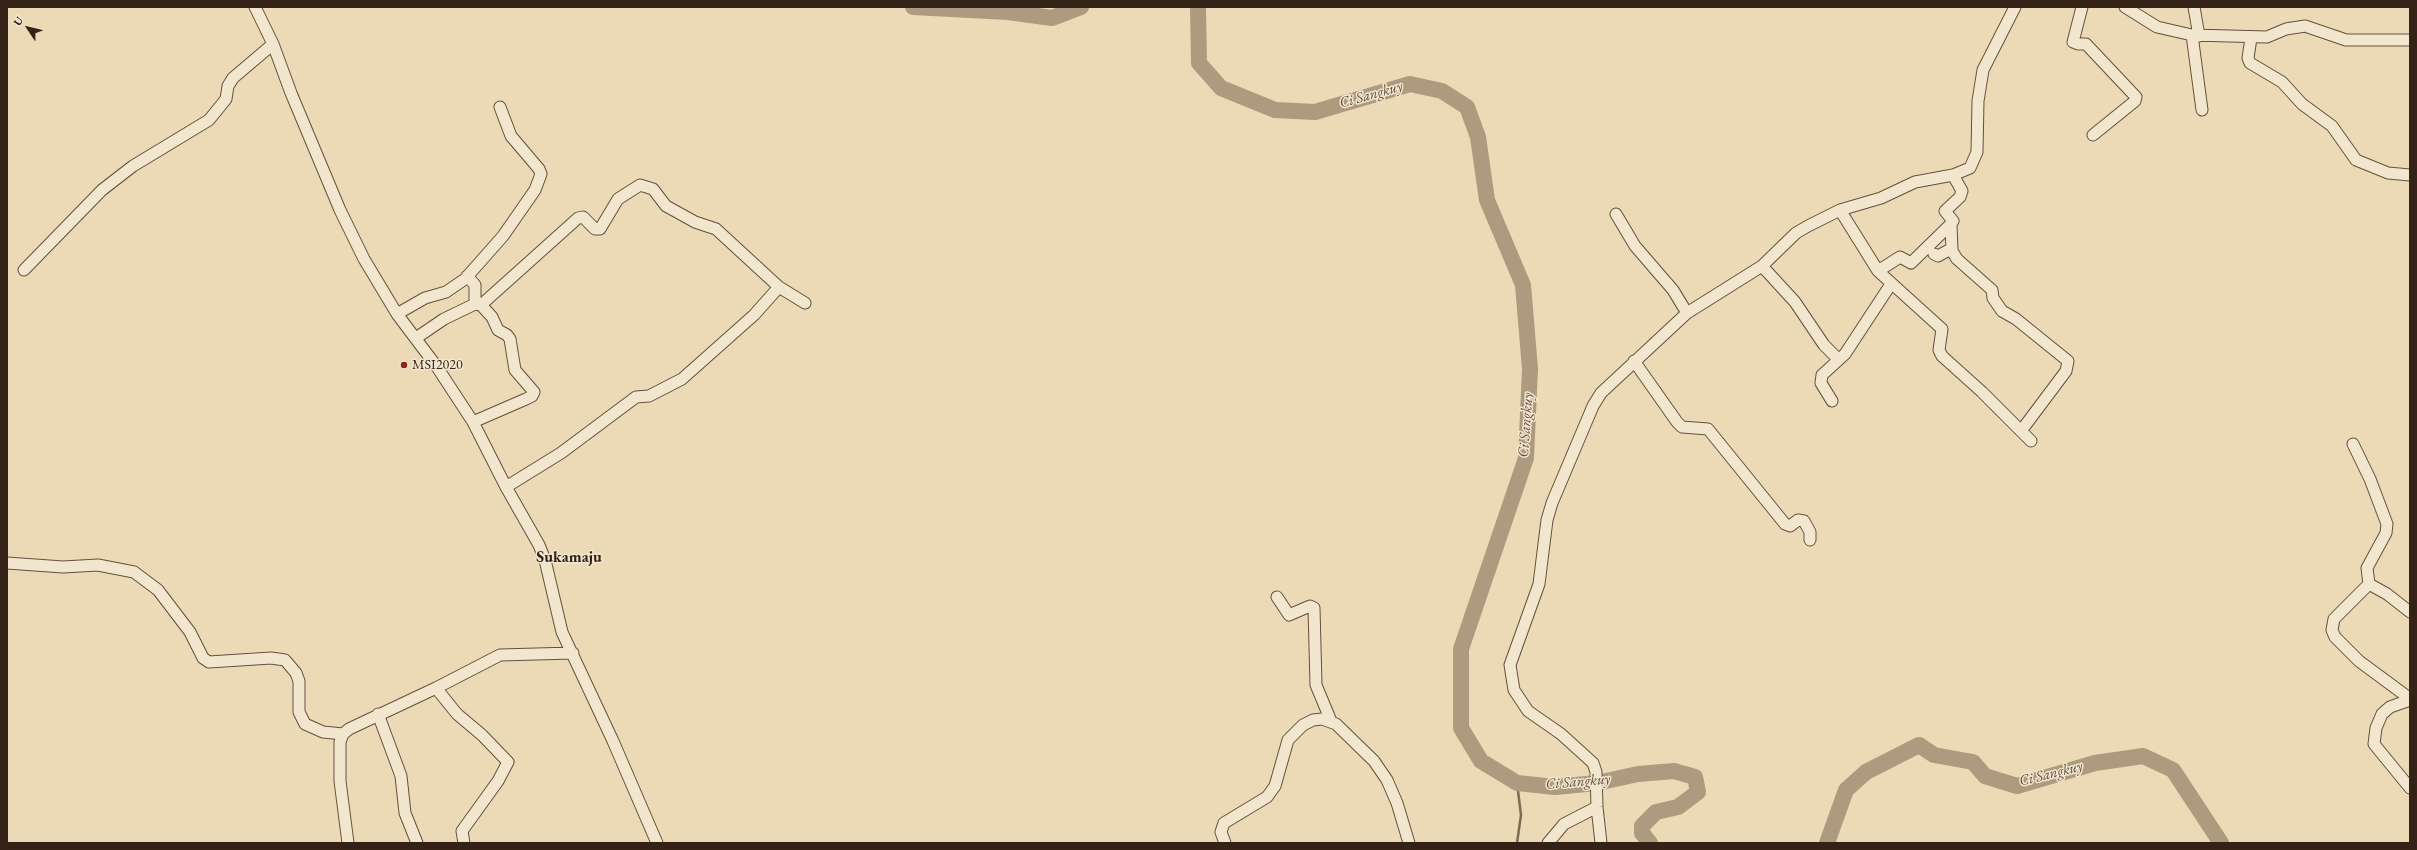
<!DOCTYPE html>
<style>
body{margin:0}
#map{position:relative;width:2417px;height:850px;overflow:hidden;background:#ecd9b5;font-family:"EB Garamond",serif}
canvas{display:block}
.frame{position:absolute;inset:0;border:8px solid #352216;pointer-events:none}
.north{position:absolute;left:8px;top:8px;width:40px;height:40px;-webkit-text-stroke:3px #f3e6cf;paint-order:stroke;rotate:305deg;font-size:11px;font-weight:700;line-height:16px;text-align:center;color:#352216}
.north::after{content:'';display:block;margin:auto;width:14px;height:18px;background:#352216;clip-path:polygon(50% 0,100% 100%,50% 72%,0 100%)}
</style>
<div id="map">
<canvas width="2417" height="850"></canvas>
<div class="frame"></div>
<div class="north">U</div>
</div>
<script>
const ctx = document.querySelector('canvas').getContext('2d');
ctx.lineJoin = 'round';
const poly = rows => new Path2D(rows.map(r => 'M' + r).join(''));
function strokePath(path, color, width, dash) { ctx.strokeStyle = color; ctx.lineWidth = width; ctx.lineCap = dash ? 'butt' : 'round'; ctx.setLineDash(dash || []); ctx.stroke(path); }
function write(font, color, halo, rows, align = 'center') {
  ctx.font = font + ' "EB Garamond",serif'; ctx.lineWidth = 3; ctx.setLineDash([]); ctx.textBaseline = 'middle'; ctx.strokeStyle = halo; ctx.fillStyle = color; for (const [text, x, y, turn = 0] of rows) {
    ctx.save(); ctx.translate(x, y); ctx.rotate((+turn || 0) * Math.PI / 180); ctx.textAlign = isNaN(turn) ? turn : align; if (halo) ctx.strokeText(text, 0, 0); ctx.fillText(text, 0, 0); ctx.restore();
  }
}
strokePath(poly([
 [1517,783,1521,815,1517,843]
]), '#7e6b55', 2.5);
strokePath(poly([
 [913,7,1008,12,1052,18,1081,7],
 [1198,7,1199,63,1221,88,1275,110,1315,112,1410,84,1442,91,1467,107,1478,137,1487,200,1523,285,1530,369,1526,458,1461,649,1461,728,1481,761,1517,783,1555,787,1597,783,1638,774,1674,771,1695,777,1698,792,1678,807,1656,812,1642,826,1642,833,1650,843],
 [1827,843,1846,790,1866,772,1919,745,1934,755,1973,762,1985,776,2017,786,2095,763,2143,756,2173,770,2221,843]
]), '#ae9b7f', 16);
const minor = poly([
 [255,7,273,44,291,93,340,210,364,259,397,314,437,367,473,422,506,487,539,545,545,560,562,632,613,741,657,843],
 [2082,7,2073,42,2078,44,2086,44,2136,97,2135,101,2093,135],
 [2125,7,2157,27,2192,35,2267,37,2286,29,2305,26,2346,40,2410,40],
 [2194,7,2199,36],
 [2192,35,2202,110],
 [2251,38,2248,58,2250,63,2282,82,2302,104,2332,126,2356,160,2388,173,2410,175],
 [1840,210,1878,271,1942,329,1939,350,1942,356,1982,392,2031,441],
 [1616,214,1635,246,1673,290,1687,313],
 [1951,224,1952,251],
 [1934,254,1938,256,1949,250,1952,251,1957,259,1992,290,1993,298,2002,311,2016,319,2068,361,2066,371,2021,431],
 [1762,266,1795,302,1824,345,1838,359],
 [24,270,102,190,133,166,209,120,226,99,228,86,233,78,273,44],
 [1878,271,1900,257,1911,263,1951,224,1953,221,1945,211,1960,197,1962,191,1953,175],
 [467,276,475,285,475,304],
 [397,314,425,298,446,292,465,279,503,236,535,190,541,174,539,169,511,136,500,107],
 [416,338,444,319,475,304,481,305,578,218,583,217,595,229,600,229,618,199,640,185,653,189,666,206,677,212,695,222,716,229,779,287,805,303],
 [1634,361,1677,422,1682,427,1708,429,1785,524,1790,526,1798,520,1804,521,1810,532,1810,540],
 [1832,401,1821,383,1822,375,1845,354,1891,284],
 [473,422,526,399,532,396,534,392,515,370,510,339,507,335,498,330,492,317,481,305],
 [2353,444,2370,479,2387,524,2386,533,2367,568,2369,584,2387,594,2410,612],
 [506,487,561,453,636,397,649,396,682,379,754,315,779,287],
 [7,563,63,567,98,565,134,572,158,590,190,632,203,658,209,662,271,658,285,660,296,673,299,681,299,712,305,724,323,732,343,734],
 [2369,584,2334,619,2332,630,2335,637,2359,661,2405,695],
 [1277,597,1289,615,1310,606,1314,608,1316,685,1331,721],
 [436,688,457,714,482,735,508,762,498,781,462,831,464,843],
 [2410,700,2390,707,2382,714,2376,728,2374,744,2410,788],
 [378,714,401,776,405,813,417,843],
 [348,843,340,781,340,742,343,734,349,729,436,688,500,655,573,653],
 [1225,843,1221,832,1224,823,1267,797,1275,786,1288,740,1303,725,1313,720,1322,719,1336,724,1374,761,1387,780,1397,803,1409,843],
 [1548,843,1564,824,1597,807],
 [1601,843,1597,807,1596,772,1593,763,1561,734,1528,711,1514,690,1510,665,1539,584,1547,520,1552,503,1593,406,1601,393,1687,313,1762,266,1796,233,1808,226,1840,210,1881,198,1915,182,1953,175,1970,168,1977,152,1978,101,1983,70,2015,7]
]);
strokePath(minor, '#63503e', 13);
strokePath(minor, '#f3e6cf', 11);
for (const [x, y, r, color] of [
 [404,365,4,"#8f2418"]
]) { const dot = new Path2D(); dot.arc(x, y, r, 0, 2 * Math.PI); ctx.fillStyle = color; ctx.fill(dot); strokePath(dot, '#f3e6cf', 1.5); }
write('14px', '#352216', '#f3e6cf', [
 ["MSI2020",412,365]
], 'left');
write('italic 15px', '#5f4c3b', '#f3e6cf', [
 ["Ci Sangkuy",1371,95,-16],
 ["Ci Sangkuy",1526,425,-86],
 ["Ci Sangkuy",2051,774,-14],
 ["Ci Sangkuy",1578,782,-5]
]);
write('bold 16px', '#352216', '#f3e6cf', [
 ["Sukamaju",569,558]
]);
</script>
